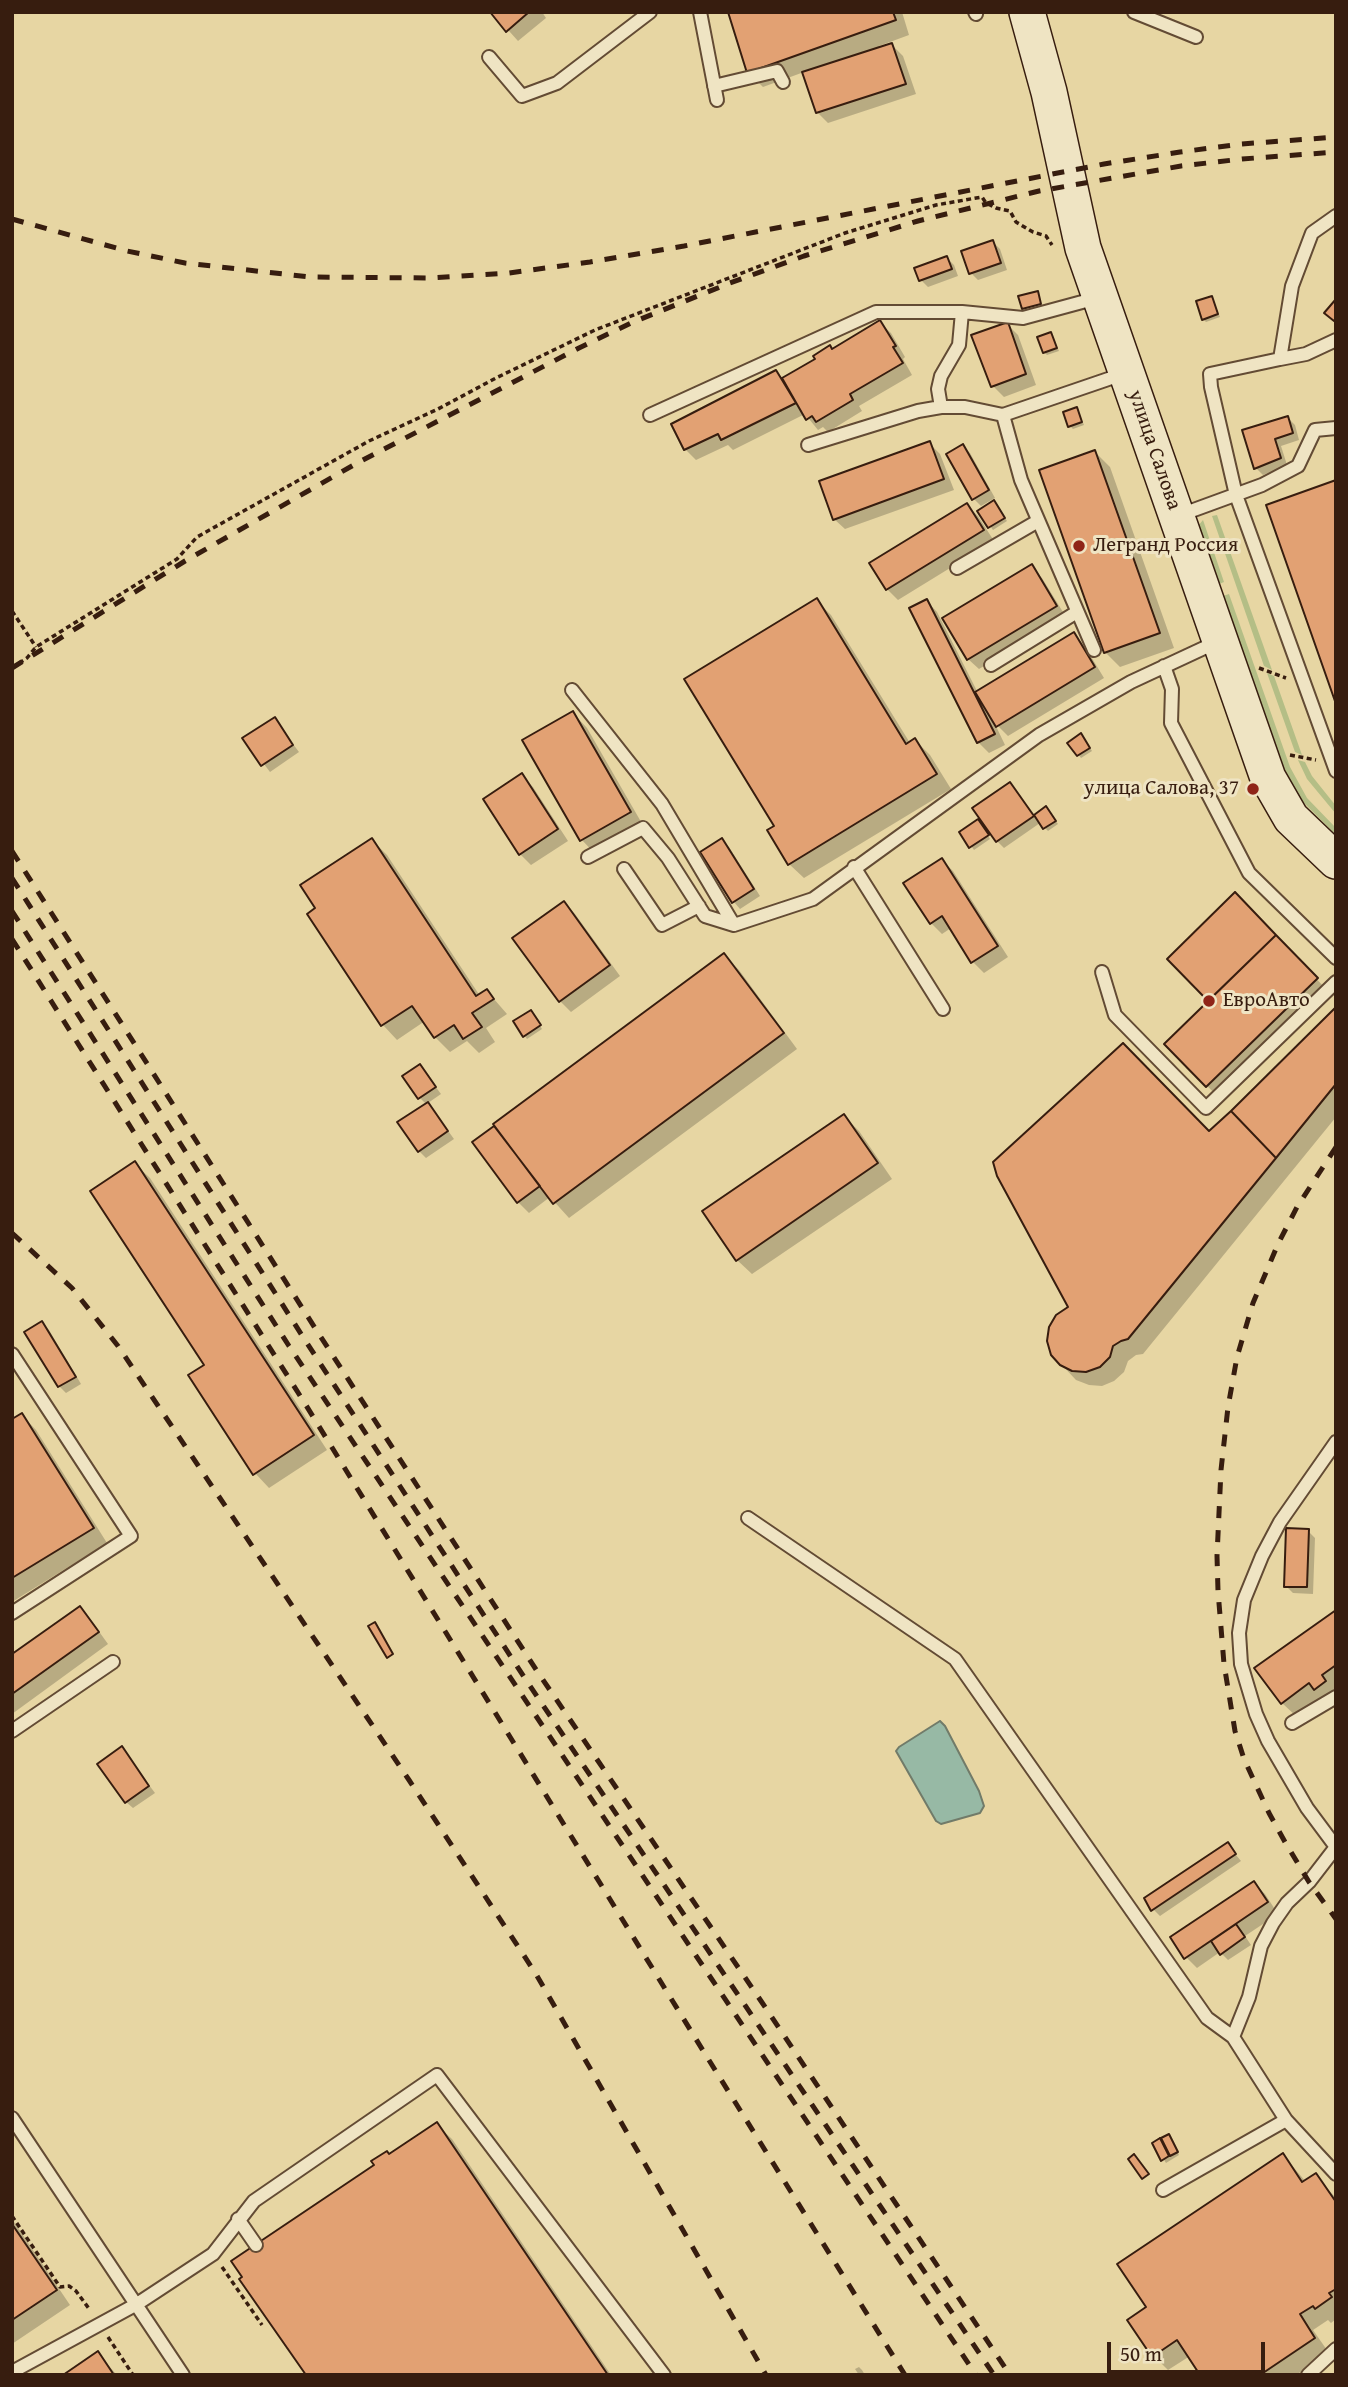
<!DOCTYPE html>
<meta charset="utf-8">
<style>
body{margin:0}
#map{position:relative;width:1348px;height:2387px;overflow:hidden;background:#e7d6a3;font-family:"Gentium Book Plus",serif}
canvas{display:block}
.frame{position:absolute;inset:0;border:14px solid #371d0f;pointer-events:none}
.scale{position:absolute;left:1107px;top:2342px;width:158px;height:32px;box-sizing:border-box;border:4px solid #371d0f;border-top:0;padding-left:9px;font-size:21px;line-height:24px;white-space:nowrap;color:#371d0f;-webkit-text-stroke:5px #efe4c3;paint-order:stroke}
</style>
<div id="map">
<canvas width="1348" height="2387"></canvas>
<div class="frame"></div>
<div class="scale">50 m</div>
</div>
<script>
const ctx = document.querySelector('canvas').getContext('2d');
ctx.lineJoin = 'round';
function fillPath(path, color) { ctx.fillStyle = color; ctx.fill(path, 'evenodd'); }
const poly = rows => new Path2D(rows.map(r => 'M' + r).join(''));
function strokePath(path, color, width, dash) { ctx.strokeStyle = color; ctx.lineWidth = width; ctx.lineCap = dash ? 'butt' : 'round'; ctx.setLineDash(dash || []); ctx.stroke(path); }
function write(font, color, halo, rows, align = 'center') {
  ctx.font = font + ' "Gentium Book Plus",serif'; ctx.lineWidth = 6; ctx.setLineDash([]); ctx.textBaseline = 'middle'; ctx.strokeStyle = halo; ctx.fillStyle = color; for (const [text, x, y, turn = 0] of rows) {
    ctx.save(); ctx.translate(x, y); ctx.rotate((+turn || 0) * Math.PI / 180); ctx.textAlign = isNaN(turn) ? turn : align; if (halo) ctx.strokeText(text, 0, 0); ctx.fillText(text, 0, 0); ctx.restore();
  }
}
fillPath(poly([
 [1217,515,1272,670,1264,666,1212,516],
 [1203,520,1224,582,1219,584,1198,526],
 [1229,594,1290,767,1307,798,1336,828,1336,835,1302,801,1284,770,1223,596],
 [1267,673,1274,676,1302,755,1295,752],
 [1298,760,1305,762,1312,776,1336,806,1336,814,1307,779]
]), '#b4be86');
const water = poly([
 [940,1721,945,1726,979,1791,984,1806,980,1813,941,1824,936,1821,896,1751,899,1747,940,1721]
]);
fillPath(water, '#97b9a5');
strokePath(water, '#717b69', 2);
fillPath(poly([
 [492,12,542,12,546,18,518,41],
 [729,12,902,12,909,35,879,46,880,49,892,45,903,56,916,94,828,123,817,112,804,72,763,87,748,72],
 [993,242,1000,249,1007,270,978,280,971,273],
 [947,258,954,265,958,276,928,287,921,280],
 [1212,298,1220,317,1206,322,1203,319],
 [880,323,891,333,905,357,903,359,912,375,859,406,862,411,828,432,823,427,818,430,805,414,733,450,728,445,696,460,685,449,776,372,783,379],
 [1007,324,1018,335,1036,385,1004,397,993,386],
 [1051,334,1059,351,1047,355,1044,352],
 [1077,409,1084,425,1073,429,1070,426],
 [1288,418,1295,425,1299,440,1281,446,1287,465,1263,475,1256,468],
 [929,443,940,454,954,490,845,529,834,519],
 [963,446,970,453,995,498,981,506,974,499,948,455],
 [1095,452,1110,467,1174,648,1120,667,1105,652],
 [967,505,978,516,994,541,898,600,887,589],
 [997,505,1007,521,993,530,980,512],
 [1031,567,1042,578,1066,617,979,669,968,659],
 [816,600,831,615,910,743,915,740,930,755,951,789,804,878,789,864,776,826],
 [927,601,937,612,978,693,1074,635,1084,645,1104,678,1008,736,994,722,1005,745,989,753,978,742],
 [573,713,587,728,644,827,596,855,582,840],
 [274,719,299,752,270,772,245,739],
 [1084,738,1092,751,1081,758,1070,743],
 [522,776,533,787,568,841,531,865,520,854],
 [1010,784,1034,816,1046,808,1058,824,1048,831,1040,823,1004,848,997,841],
 [981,825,990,839,974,850,961,833],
 [372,840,387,855,480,996,487,991,507,1014,486,1028,495,1042,479,1053,467,1041,450,1052,435,1037,425,1021,397,1040,383,1025,310,914],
 [722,840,729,847,760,896,740,909,734,902],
 [942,860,953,871,1008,957,984,973,973,962,951,928,942,934,931,923],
 [1235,895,1331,994,1222,1101,1166,1044,1211,1001,1169,959],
 [564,903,575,914,620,976,571,1012,560,1001,515,939],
 [724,955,739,970,797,1049,569,1218,550,1197,529,1213,518,1202,474,1143],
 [1336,1009,1336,1117,1143,1354,1136,1355,1128,1361,1124,1372,1114,1381,1102,1386,1089,1385,1076,1380,1061,1364,1071,1308,1209,1134],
 [533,1015,542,1029,527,1039,525,1036],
 [420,1066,441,1094,428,1103,454,1139,426,1158,419,1151,427,1105,419,1097],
 [844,1116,859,1131,892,1179,752,1274,737,1260],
 [135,1164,150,1178,327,1450,269,1488,255,1473,206,1365],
 [42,1323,49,1330,81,1384,66,1393,59,1386,26,1333],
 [22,1415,36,1430,107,1543,12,1602,12,1421],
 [1308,1531,1315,1538,1313,1594,1293,1593,1286,1586],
 [79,1608,90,1619,108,1644,12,1714,12,1656],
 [1336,1611,1336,1699,1297,1717,1282,1703],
 [122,1749,155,1793,133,1808,126,1802],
 [1227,1844,1241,1861,1160,1916,1153,1909],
 [1254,1883,1265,1894,1278,1914,1245,1936,1251,1945,1228,1960,1220,1952,1197,1968,1186,1957],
 [437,2125,452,2139,611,2375,306,2375,390,2156],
 [1168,2136,1179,2155,1166,2163,1154,2144],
 [1283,2155,1306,2182,1315,2175,1336,2198,1336,2319,1331,2323,1328,2320,1313,2330,1329,2353,1296,2375,1202,2375,1190,2356,1168,2370,1154,2356,1130,2320,1149,2307],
 [12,2219,70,2305,12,2344],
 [97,2353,117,2375,66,2375],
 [859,2367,862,2370,865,2375,859,2375,855,2369]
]), '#0003');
const building = poly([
 [490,12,529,12,506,32,490,12],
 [728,12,893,12,896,20,747,73,728,12],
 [892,43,906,84,816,113,802,72,892,43],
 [993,240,1001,263,969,274,961,251,993,240],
 [947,256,952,269,919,281,914,268,947,256],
 [1038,291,1041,304,1022,309,1018,296,1038,291],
 [1212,296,1218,314,1202,320,1196,301,1212,296],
 [1336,299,1336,318,1334,321,1324,313,1336,299],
 [880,320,896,346,893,347,903,363,850,394,853,400,816,422,812,416,806,420,782,378,815,359,813,356,830,345,832,349,880,320],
 [1008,322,1026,374,991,387,971,335,1008,322],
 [1051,332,1057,348,1043,353,1037,337,1051,332],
 [776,370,796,403,721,440,718,434,684,450,671,424,776,370],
 [1077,407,1082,422,1068,427,1063,412,1077,407],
 [1288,416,1293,433,1275,439,1281,458,1254,469,1242,430,1288,416],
 [930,441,944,479,833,520,819,481,930,441],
 [963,444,989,490,972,500,946,454,963,444],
 [1095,450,1160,633,1104,653,1039,470,1095,450],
 [1336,480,1336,704,1266,505,1336,480],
 [994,500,1005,518,988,528,977,511,994,500],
 [967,503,984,530,886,590,869,563,967,503],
 [1032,564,1057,606,967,660,942,618,1032,564],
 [817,598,906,744,915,738,937,774,788,865,767,830,774,826,684,679,817,598],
 [927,599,995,734,977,743,909,608,927,599],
 [1074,632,1095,667,996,727,975,692,1074,632],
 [573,711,631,812,580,841,522,740,573,711],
 [275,717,293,745,261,766,242,738,275,717],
 [1081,733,1090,748,1077,756,1067,743,1081,733],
 [522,773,558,829,519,855,483,799,522,773],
 [1010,782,1034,816,996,842,972,808,1010,782],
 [1046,806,1056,821,1043,829,1034,815,1046,806],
 [978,819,989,835,969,848,959,832,978,819],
 [372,838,476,996,487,989,494,999,472,1013,482,1027,463,1039,454,1025,434,1038,412,1006,381,1026,307,914,315,908,300,885,372,838],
 [722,838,754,889,732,903,700,852,722,838],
 [942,858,998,946,971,963,942,916,930,924,903,883,942,858],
 [1235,892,1276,935,1208,1001,1167,959,1235,892],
 [564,901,610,965,559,1002,512,938,564,901],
 [1276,935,1318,978,1206,1087,1164,1044,1276,935],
 [724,953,784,1033,553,1204,493,1124,724,953],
 [1336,1007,1336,1084,1276,1158,1231,1111,1336,1007],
 [531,1010,541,1025,523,1037,513,1021,531,1010],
 [1123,1043,1209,1131,1231,1111,1276,1158,1128,1339,1121,1341,1113,1346,1110,1357,1100,1367,1086,1372,1072,1371,1060,1365,1051,1355,1047,1341,1049,1327,1056,1315,1068,1307,997,1176,993,1162,1123,1043],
 [420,1064,436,1087,418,1099,402,1076,420,1064],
 [428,1102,448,1131,418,1152,397,1122,428,1102],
 [844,1114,878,1163,736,1261,702,1211,844,1114],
 [494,1126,540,1186,517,1203,472,1142,494,1126],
 [135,1161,314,1435,253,1475,188,1375,204,1365,90,1191,135,1161],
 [42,1321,76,1377,58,1387,24,1332,42,1321],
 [22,1413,94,1528,12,1578,12,1419,22,1413],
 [1286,1528,1309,1529,1307,1587,1284,1587,1286,1528],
 [80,1606,99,1632,12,1694,12,1654,80,1606],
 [1336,1610,1336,1665,1322,1675,1326,1681,1314,1690,1309,1683,1281,1704,1254,1668,1336,1610],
 [375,1622,393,1654,387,1658,368,1626,375,1622],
 [122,1746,149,1786,125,1803,97,1764,122,1746],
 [1228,1842,1236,1854,1151,1911,1144,1898,1228,1842],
 [1254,1881,1268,1902,1184,1959,1170,1937,1254,1881],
 [1236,1924,1245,1937,1220,1955,1211,1941,1236,1924],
 [437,2122,608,2375,306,2375,239,2279,242,2277,231,2261,374,2165,371,2161,387,2151,389,2154,437,2122],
 [1169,2134,1178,2152,1170,2156,1161,2138,1169,2134],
 [1160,2138,1169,2156,1161,2161,1152,2143,1160,2138],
 [1283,2153,1302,2182,1316,2173,1336,2202,1336,2289,1329,2293,1332,2297,1315,2309,1313,2306,1300,2314,1315,2338,1260,2375,1200,2375,1177,2340,1152,2357,1127,2320,1146,2307,1117,2264,1283,2153],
 [1134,2154,1149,2174,1142,2179,1128,2159,1134,2154],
 [12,2224,57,2290,12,2320,12,2224],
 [98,2351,114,2375,63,2375,98,2351]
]);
fillPath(building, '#e2a173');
strokePath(building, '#371d0f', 2);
const lane = poly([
 [700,12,717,100],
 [975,12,976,14],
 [1134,12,1196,37],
 [489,57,522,96,557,83,650,12],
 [714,86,777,71,783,82],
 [1336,216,1312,233,1292,286,1280,359,1210,374,1211,387,1236,495,1336,771],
 [1280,359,1306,354,1336,340],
 [941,407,938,389,941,376,959,345,962,312],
 [650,415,876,312,962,312,1023,318,1097,298],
 [808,445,918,411,941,407,965,407,1003,415],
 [1180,515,1262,485,1298,466,1315,430,1336,428],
 [957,568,1038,521],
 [1094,650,1021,480,1003,415,1123,374],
 [991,665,1077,612],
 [1164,666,1172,689,1171,723,1249,873,1336,958],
 [572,690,662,804,734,925],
 [588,857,643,828,668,858,705,916,734,925,813,899,1039,735,1131,682,1219,641],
 [854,867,943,1009],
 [624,869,662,925,699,906],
 [1102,972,1115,1015,1206,1108,1336,982],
 [12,1354,131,1536,12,1613],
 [1336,1442,1280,1522,1262,1556,1244,1600,1239,1633,1241,1664,1256,1714,1268,1741,1307,1808,1336,1847],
 [748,1518,955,1659,1207,2018,1233,2037],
 [1292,1723,1336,1697],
 [12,1731,113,1662],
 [1336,1847,1309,1882,1287,1903,1273,1923,1261,1946,1249,1997,1233,2037,1286,2120,1336,2174],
 [12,2118,183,2375],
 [1163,2190,1286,2120],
 [238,2219,256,2245],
 [12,2372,137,2304,213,2254,254,2201,437,2075,664,2375],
 [1308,2375,1336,2349]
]);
const secondary = poly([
 [1027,12,1049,92,1083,248,1268,778,1291,818,1336,861]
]);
strokePath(lane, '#634b34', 16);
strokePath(secondary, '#371d0f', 38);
strokePath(poly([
 [12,611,36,647],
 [12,668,27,658,36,647,177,559,197,537,369,441,438,409,496,378,595,330,845,233,936,205,982,197,986,203,996,208,1010,211,1016,222,1033,232,1046,236,1052,245],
 [1259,668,1286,678],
 [1290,755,1316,760],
 [12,2216,60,2287,69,2286,76,2291,90,2310],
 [222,2267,262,2325],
 [108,2337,133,2375]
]), '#371d0f', 3.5, [5, 3.5]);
strokePath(lane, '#efe4c3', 12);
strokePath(secondary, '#efe4c3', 35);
strokePath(poly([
 [12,219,127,251,185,263,310,277,430,278,509,273,590,262,684,246,1104,164,1180,152,1241,144,1336,137],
 [12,668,185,561,359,462,579,348,631,323,730,283,804,256,918,221,1039,191,1181,166,1242,159,1336,152],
 [12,851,315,1328,537,1671,761,2001,1010,2375],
 [12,878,303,1337,526,1680,994,2375],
 [12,911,289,1346,976,2375],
 [12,939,304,1402,707,2057,905,2375],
 [1336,1147,1297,1207,1278,1244,1253,1303,1237,1357,1228,1407,1221,1470,1217,1556,1218,1591,1224,1664,1235,1731,1244,1759,1269,1813,1285,1842,1309,1882,1336,1919],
 [12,1233,72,1288,118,1346,409,1780,536,1974,766,2375]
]), '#371d0f', 5, [12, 12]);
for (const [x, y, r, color] of [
 [1079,546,7,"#8f2418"],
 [1253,789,7,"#8f2418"],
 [1209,1001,7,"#8f2418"]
]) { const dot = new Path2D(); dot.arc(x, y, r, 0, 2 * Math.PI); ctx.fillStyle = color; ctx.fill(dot); strokePath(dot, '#efe4c3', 2.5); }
write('21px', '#371d0f', '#efe4c3', [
 ["улица Салова",1154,450,71]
]);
write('21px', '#371d0f', '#efe4c3', [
 ["Легранд Россия",1093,546],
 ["улица Салова, 37",1239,789,"right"],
 ["ЕвроАвто",1223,1001]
], 'left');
</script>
